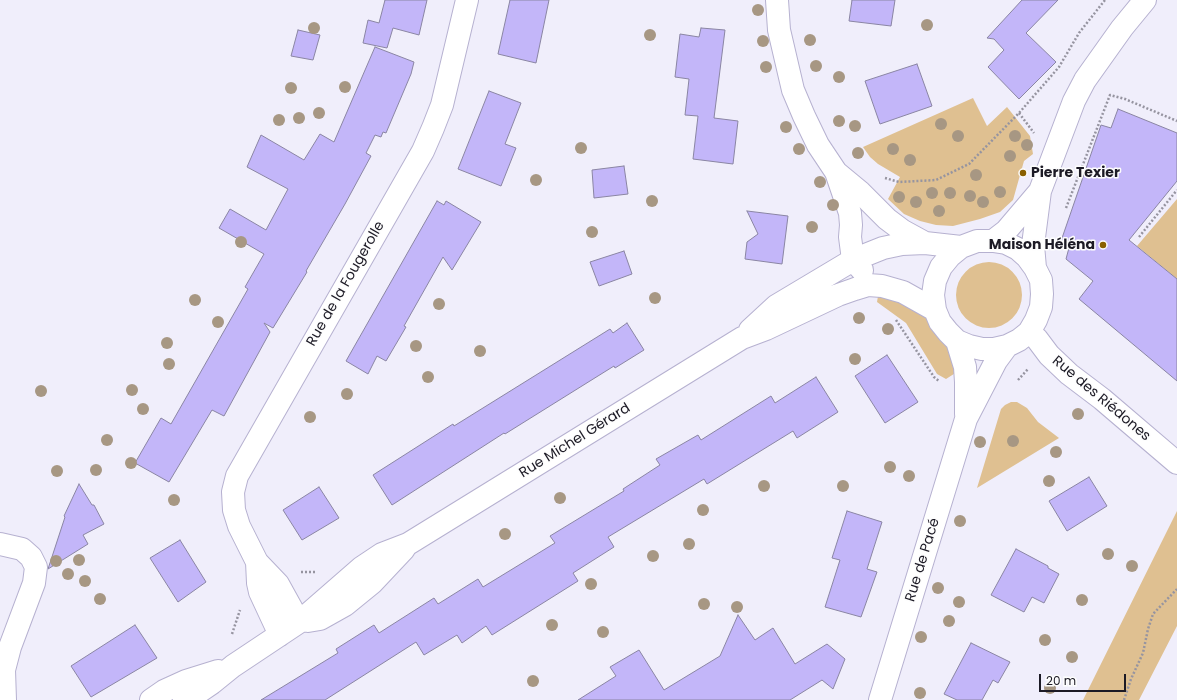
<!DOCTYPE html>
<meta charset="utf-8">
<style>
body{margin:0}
#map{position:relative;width:1177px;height:700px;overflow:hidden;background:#f0eefb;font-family:Poppins,sans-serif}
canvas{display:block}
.scale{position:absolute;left:1039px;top:674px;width:87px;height:18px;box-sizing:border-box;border:2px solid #1c1a25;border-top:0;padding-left:5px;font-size:12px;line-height:14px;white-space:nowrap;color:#1c1a25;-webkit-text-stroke:3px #fdfdfd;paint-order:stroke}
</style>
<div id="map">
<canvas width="1177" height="700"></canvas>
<div class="scale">20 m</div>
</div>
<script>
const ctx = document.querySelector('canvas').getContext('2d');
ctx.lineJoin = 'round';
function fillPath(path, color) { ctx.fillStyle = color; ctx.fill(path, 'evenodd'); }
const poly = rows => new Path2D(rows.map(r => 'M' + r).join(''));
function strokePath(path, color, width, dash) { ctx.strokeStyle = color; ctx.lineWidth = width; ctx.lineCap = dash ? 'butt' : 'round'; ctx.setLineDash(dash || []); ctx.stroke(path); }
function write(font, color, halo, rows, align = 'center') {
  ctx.font = font + ' Poppins,sans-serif'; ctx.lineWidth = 3; ctx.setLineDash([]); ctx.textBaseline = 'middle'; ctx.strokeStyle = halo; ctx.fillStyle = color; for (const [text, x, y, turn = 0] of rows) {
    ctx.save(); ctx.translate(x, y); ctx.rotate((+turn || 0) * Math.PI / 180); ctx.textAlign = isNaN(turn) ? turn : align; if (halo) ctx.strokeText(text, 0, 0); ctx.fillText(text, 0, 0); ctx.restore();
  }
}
fillPath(poly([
 [973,98,987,126,1007,107,1030,136,1033,154,1024,161,1013,200,1000,212,980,219,953,226,936,225,920,221,904,214,888,199,900,177,878,164,870,157,863,147],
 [1177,199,1177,279,1137,246],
 '956 295a33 33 0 1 1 66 0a33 33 0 1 1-66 0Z',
 [878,296,893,298,923,313,934,326,954,355,957,372,946,379,937,374,906,323,877,302],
 [1011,402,1017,402,1027,408,1038,422,1059,438,977,488,1001,409,1005,405],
 [1177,511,1177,626,1139,700,1083,700]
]), '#dfc091');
const building = poly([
 [385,0,427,0,419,35,393,28,387,48,363,43,368,20,379,23,385,0],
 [510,0,549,0,536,63,498,54,510,0],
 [852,0,895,0,891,26,849,21,852,0],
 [1022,0,1058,0,1026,33,1056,62,1019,99,988,67,1004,50,994,39,987,38,1022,0],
 [701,28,725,30,714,118,738,121,733,164,693,159,698,116,685,115,689,79,675,77,680,34,699,37,701,28],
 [298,30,320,35,313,60,291,56,298,30],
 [375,47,414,62,411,74,386,133,383,132,381,137,375,135,366,153,371,156,345,204,306,271,307,272,273,328,264,323,270,332,224,416,212,410,169,482,135,463,161,418,171,424,248,289,245,287,264,254,219,228,230,209,266,230,288,189,247,167,261,135,304,160,320,134,334,142,375,47],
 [917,64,932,106,880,124,865,81,917,64],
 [489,91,521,103,505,144,516,148,501,186,458,169,489,91],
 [1118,109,1177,133,1177,181,1129,240,1177,279,1177,381,1079,299,1093,281,1066,259,1070,244,1061,241,1101,125,1111,128,1118,109],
 [624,166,628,194,594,198,592,170,624,166],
 [437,201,444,205,446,201,481,222,452,270,443,257,404,326,406,327,386,361,377,356,368,374,346,361,437,201],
 [747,211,788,216,782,264,745,259,747,242,758,234,747,211],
 [624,251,632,274,599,286,590,262,624,251],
 [627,323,644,350,615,368,614,366,505,434,504,433,392,505,373,475,453,424,454,426,610,329,613,333,627,323],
 [887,355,918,402,885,423,855,376,887,355],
 [816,377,838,412,797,438,793,431,707,484,704,479,608,537,614,547,573,573,578,581,492,635,486,626,462,643,457,635,424,655,416,642,325,700,261,700,338,653,336,649,374,625,379,633,434,598,438,604,478,579,483,587,555,543,550,536,624,491,623,489,660,465,656,459,698,435,701,440,771,396,775,403,816,377],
 [1089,477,1107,506,1067,531,1049,501,1089,477],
 [79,484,92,505,94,505,104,524,83,535,88,544,48,569,65,517,64,516,79,484],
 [319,487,339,518,302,540,283,510,319,487],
 [847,511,882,522,867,569,877,572,861,617,825,607,840,560,832,558,847,511],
 [180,540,206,582,178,602,150,558,180,540],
 [1016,549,1048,566,1048,568,1059,574,1044,603,1032,597,1024,612,991,595,1016,549],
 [738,615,755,640,773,628,795,664,827,644,845,659,833,689,822,680,790,700,578,700,616,676,610,667,639,650,664,690,720,656,738,615],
 [135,625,157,658,91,697,71,666,135,625],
 [971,643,1010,662,998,683,993,680,982,700,957,700,944,694,971,643]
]);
fillPath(building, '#c3b6f9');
strokePath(building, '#8a85a3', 1);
const minor = poly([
 [777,0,779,30,793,90,804,116,818,145,836,172,850,213,851,225,850,237,853,260,862,270],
 [837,173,860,192,887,219,903,231,925,243],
 [993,241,1006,231,1040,191],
 [1035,268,1033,245,1040,191,1074,101,1085,80,1122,28,1145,0],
 [750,330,776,306,853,260,883,248,902,244,925,243,961,247,977,241,993,241,1006,243,1018,249,1027,257,1035,268,1041,280,1042,294,1041,307,1036,320,1029,332,1019,340,1007,346,994,349,982,349,969,346,957,341,948,332,940,322,935,310,933,295,935,281,941,267,950,256,961,247],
 [1029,332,1037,339,1049,355,1069,374,1102,399,1177,463],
 [957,341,965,367,966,382,966,414],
 [0,544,22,549,31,557,36,567,34,583,10,647,4,670,5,700],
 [257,562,258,583,260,592,280,635],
 [308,621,320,619,345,605,372,583,404,549],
 [299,622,278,584,257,562,239,526,234,510,233,492,237,476,423,151,433,128,442,105,467,0],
 [151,700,164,691,186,681,218,671],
 [184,700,193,696,212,683,233,666,299,622,361,568,382,554,408,544,742,338,766,329,838,295,855,289,868,285,882,286,903,292,935,310],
 [880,700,966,419,996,361,1007,346]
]);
strokePath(minor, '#b6b1d0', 24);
strokePath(poly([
 [1019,113,1034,133],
 [885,178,899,182,936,180,969,164,1019,113,1059,67,1079,33,1105,0],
 [1066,208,1110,95,1125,99,1177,121],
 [1139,237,1177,190],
 [896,320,934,377,939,381],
 [1018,380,1028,369],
 [301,572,316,572],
 [232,634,240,610],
 [1124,700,1131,679,1143,653,1148,629,1153,614,1177,589]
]), '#9694a0', 2.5, [2, 2]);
strokePath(minor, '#fff', 22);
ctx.fillStyle = '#a79783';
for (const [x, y] of [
 [758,10],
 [927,25],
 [314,28],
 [650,35],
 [810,40],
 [763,41],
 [816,66],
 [766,67],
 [839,77],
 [345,87],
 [291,88],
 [319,113],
 [299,118],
 [279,120],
 [839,121],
 [941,124],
 [855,126],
 [786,127],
 [958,136],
 [1015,136],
 [1027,145],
 [581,148],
 [799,149],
 [893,149],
 [858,153],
 [1010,156],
 [910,160],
 [976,175],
 [536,180],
 [820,182],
 [1000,192],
 [932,193],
 [950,193],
 [970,196],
 [899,197],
 [652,201],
 [916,202],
 [983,202],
 [833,205],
 [939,211],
 [812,227],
 [592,232],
 [241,242],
 [655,298],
 [195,300],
 [439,304],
 [859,318],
 [218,322],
 [888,329],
 [167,343],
 [416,346],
 [480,351],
 [855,359],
 [169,364],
 [428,377],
 [132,390],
 [41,391],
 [347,394],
 [143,409],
 [1078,414],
 [310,417],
 [107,440],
 [1013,441],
 [980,442],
 [1056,452],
 [131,463],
 [890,467],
 [96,470],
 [57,471],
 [909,476],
 [1049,481],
 [764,486],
 [843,486],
 [560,498],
 [174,500],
 [703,510],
 [960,521],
 [505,534],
 [689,544],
 [1108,554],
 [653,556],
 [79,560],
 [56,561],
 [1132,566],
 [68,574],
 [85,581],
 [591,584],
 [938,588],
 [100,599],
 [1082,600],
 [959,602],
 [704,604],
 [737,607],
 [949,621],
 [552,625],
 [603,632],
 [921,637],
 [1045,640],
 [1072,657],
 [533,681],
 [1050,688],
 [920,693]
]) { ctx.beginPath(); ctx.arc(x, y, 6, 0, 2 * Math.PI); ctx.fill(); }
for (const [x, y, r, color] of [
 [1023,173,4,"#895f00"],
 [1103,245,4,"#895f00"]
]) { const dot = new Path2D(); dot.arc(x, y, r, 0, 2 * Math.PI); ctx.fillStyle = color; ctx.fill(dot); strokePath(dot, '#fdfdfd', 1.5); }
write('bold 14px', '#1c1a25', '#fdfdfd', [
 ["Pierre Texier",1031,173],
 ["Maison Héléna",1095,245,"right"]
], 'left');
write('14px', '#1c1a25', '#fdfdfd', [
 ["Rue de la Fougerolle",346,284,-60],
 ["Rue des Riédones",1101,399,40],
 ["Rue Michel Gérard",575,441,-32],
 ["Rue de Pacé",923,560,-73]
]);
</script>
